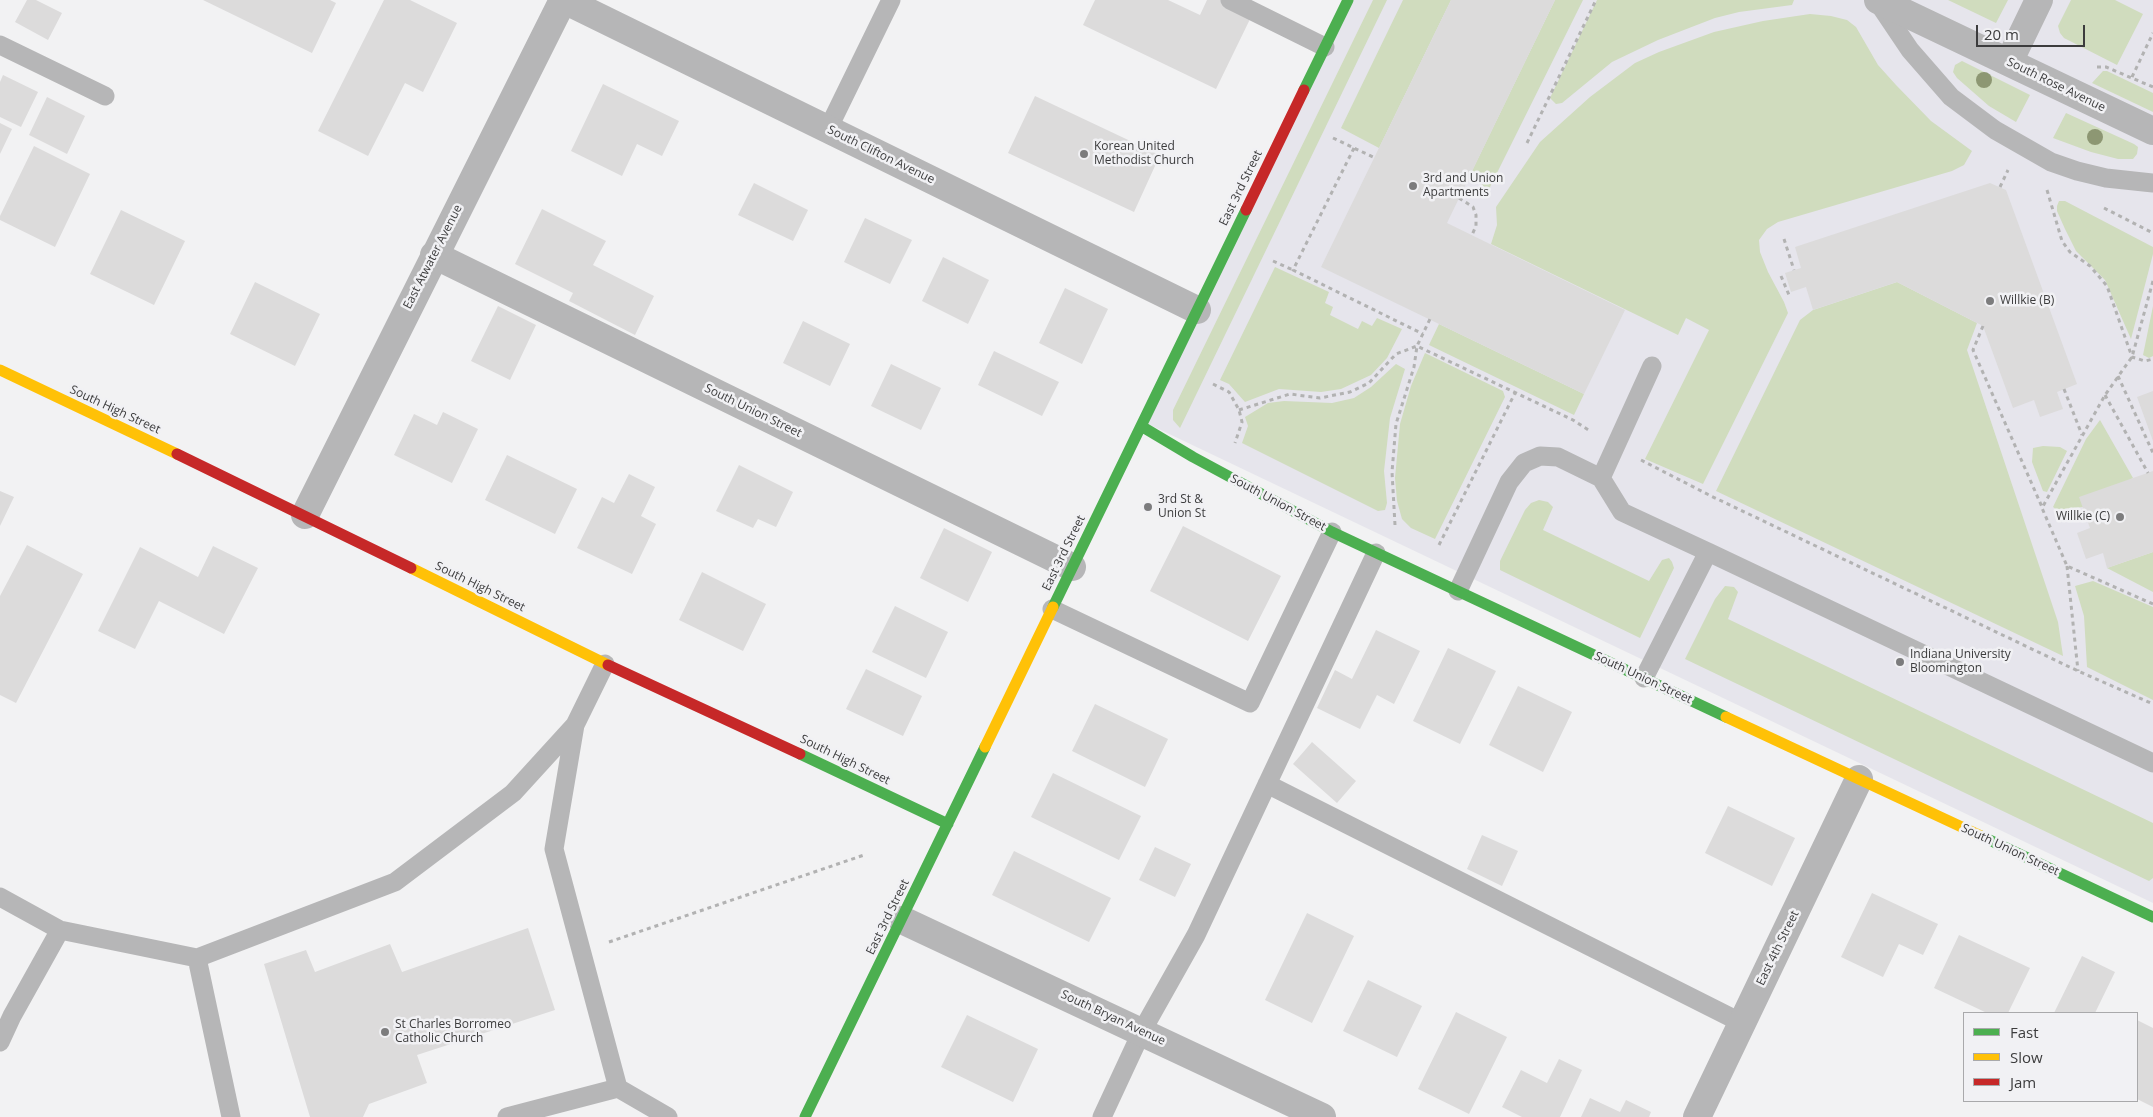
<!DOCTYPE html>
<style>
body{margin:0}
#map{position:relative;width:2153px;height:1117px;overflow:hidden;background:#f2f2f3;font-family:"Open Sans",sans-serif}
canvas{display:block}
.legend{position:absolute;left:1963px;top:1012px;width:175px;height:90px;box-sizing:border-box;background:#f1f1f4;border:1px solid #a9a9ab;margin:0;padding:6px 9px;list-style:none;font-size:15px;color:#3c3c3d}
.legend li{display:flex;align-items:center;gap:10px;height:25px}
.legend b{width:25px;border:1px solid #a9a9ab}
.scale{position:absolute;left:1976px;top:25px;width:109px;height:22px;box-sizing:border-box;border:2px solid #3c3c3d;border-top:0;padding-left:6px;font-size:15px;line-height:18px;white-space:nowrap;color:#3c3c3d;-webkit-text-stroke:4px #f1f1f4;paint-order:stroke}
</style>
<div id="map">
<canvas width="2153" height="1117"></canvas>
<ul class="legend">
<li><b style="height:6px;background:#4caf50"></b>Fast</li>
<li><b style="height:6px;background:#ffc107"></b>Slow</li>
<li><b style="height:6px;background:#c62828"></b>Jam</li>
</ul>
<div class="scale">20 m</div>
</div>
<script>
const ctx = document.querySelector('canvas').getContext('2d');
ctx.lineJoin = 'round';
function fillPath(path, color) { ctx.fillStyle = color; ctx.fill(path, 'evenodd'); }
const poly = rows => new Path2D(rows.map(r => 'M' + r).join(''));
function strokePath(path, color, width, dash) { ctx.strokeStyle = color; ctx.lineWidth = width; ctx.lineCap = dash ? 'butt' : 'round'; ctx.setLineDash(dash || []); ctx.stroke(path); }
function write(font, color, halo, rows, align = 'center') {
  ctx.font = font + ' "Open Sans",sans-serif'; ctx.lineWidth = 5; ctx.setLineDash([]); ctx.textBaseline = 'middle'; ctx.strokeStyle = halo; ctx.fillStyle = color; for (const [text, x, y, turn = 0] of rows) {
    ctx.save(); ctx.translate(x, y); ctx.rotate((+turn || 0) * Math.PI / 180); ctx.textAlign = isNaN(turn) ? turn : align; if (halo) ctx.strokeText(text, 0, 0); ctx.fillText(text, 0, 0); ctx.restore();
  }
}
fillPath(poly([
 [1351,0,2153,0,2153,903,1142,421]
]), '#e6e5ec');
fillPath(poly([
 [1373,0,1387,0,1180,428,1173,420,1173,410],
 [1403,0,1451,0,1379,148,1341,128],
 [1555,0,1583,0,1488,191,1471,173],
 [1597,0,1794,0,1792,5,1739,12,1715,18,1658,40,1612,62,1562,103,1556,104,1550,98],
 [1948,0,2008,0,1996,23],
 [2071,0,2115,0,2143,14,2117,65,2064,38,2060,33,2058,26],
 [1810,14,1831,16,1847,20,1856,27,1878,65,1896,85,1931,121,1972,151,1964,165,1952,171,1778,222,1767,229,1759,240,1760,252,1768,272,1784,302,1788,313,1703,484,1645,459,1709,330,1686,318,1678,335,1491,244,1497,225,1496,207,1540,142,1590,97,1635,63,1659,52,1714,32,1763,21],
 [1962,61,2030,95,2016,122,1989,106,1957,78,1953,72,1955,65],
 [2103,71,2107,71,2153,93,2153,112,2092,83],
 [2066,113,2134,144,2138,147,2137,154,2133,159,2118,159,2091,152,2053,138],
 [2059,201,2065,201,2153,247,2153,254,2131,339,2105,280,2076,251,2065,229,2057,211,2057,206],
 [1275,267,1329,292,1325,303,1333,307,1330,315,1358,329,1362,321,1372,326,1377,318,1402,329,1387,358,1371,375,1341,389,1321,392,1279,389,1245,402,1229,384,1220,380],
 [1897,282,1977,323,1967,350,2058,622,2063,656,1716,491,1800,320,1813,310],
 [2153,306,2153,356,2149,358,2143,355],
 [1439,324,1584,394,1574,415,1429,345],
 [1425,353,1503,391,1505,397,1435,539,1411,528,1402,519,1397,501,1395,478,1400,424,1411,386],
 [1396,364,1405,369,1390,418,1384,471,1387,503,1385,510,1378,511,1242,443,1248,426,1245,417,1268,403,1284,401,1332,403,1354,398,1371,387],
 [2100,420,2133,478,2083,507,2057,510,2053,507,2086,439],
 [2043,446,2060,447,2067,451,2047,492,2043,491,2032,462,2033,448],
 [1539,500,1548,502,1553,507,1543,530,1649,581,1662,560,1669,558,1672,562,1674,568,1640,638,1500,570,1500,561,1525,510,1531,503],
 [2153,552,2153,592,2107,568],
 [2093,581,2153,607,2153,700,2087,667,2084,616,2075,586],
 [1725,586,1734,587,1738,592,1728,619,2153,823,2153,878,2149,881,1685,659,1715,599]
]), '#d0dcbe');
fillPath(poly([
 [27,0,36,0,62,13,48,40,15,22],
 [203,0,330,0,336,3,312,53],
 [384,0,410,0,457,23,423,92,405,83,368,156,318,131],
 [1095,0,1168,0,1200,15,1207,0,1221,0,1252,15,1216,89,1083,25],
 [1451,0,1555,0,1447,223,1625,310,1584,394,1321,267],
 [3,75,38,92,21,127,0,117,0,82],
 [603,84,679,121,662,156,637,144,622,176,571,151],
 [1035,96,1160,155,1134,212,1008,153],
 [47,97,85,116,67,154,29,135],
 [0,123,12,129,0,154],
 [34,146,90,174,55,247,0,220,0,216],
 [754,183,808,210,793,241,738,215],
 [1990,183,2006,190,2077,384,2057,392,2063,409,2040,417,2034,400,2013,408,1983,326,1897,282,1813,310,1806,287,1791,292,1785,273,1801,268,1795,247],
 [542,209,606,241,593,265,654,296,635,335,569,301,573,293,515,264],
 [121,210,185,241,154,305,90,274],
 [865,218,912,240,890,284,844,262],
 [943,257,989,280,968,324,922,301],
 [255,282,320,314,295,366,230,334],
 [1065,288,1108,309,1082,364,1039,343],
 [498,306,536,325,510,380,471,361],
 [803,321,850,344,830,386,783,363],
 [994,351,1059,382,1042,416,978,385],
 [891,364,941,388,921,430,871,406],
 [2153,391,2153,441,2137,397],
 [443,412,478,429,452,483,394,455,414,414,437,425],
 [507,455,577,489,555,534,485,500],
 [739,465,793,492,776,527,758,519,753,528,716,511],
 [2153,471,2153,552,2107,568,2103,553,2086,559,2077,533,2090,528,2079,497],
 [629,474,655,487,641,516,656,524,632,574,577,548,602,497,614,503],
 [0,491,14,497,0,526],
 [1183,526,1281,576,1248,641,1150,591],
 [944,528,992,552,968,602,920,578],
 [27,545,83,574,16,703,0,695,0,596],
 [213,546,258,568,224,634,159,601,135,649,98,631,140,547,198,577],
 [702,572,766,604,743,651,679,620],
 [895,606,948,632,926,678,872,652],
 [1376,630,1420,651,1394,704,1377,695,1360,729,1317,708,1335,670,1352,679],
 [1448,648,1496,671,1460,744,1413,721],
 [866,669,922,696,903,736,846,709],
 [1518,686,1572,712,1543,772,1489,745],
 [1095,704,1168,739,1145,787,1072,751],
 [1312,742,1356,781,1337,803,1293,764],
 [1053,773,1141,816,1119,860,1031,817],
 [1728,806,1795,838,1772,886,1705,853],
 [1482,835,1518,851,1502,886,1467,869],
 [1155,847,1191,864,1175,897,1139,880],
 [1014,851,1111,898,1089,942,992,895],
 [1872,893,1938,924,1923,955,1899,944,1883,977,1841,957],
 [1307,913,1354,936,1312,1023,1265,1000],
 [528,928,555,1010,417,1055,427,1083,369,1104,363,1117,310,1117,264,964,306,950,315,972,390,944,402,972],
 [1959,935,2030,968,2008,1013,1987,1013,1934,988],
 [2082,956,2115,972,2095,1013,2054,1013],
 [1368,980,1422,1006,1397,1057,1343,1031],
 [1456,1012,1507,1037,1469,1114,1418,1089],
 [967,1015,1038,1049,1013,1102,941,1067],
 [2137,1020,2153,1028,2153,1107,2137,1099],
 [1559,1059,1582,1070,1560,1117,1522,1117,1502,1107,1521,1070,1547,1083],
 [1590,1098,1620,1112,1626,1100,1651,1112,1649,1117,1581,1117]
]), '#dcdbdb');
strokePath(poly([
 [2097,67,2106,67,2153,87],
 [2132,77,2153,33],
 [1333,138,1375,158],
 [1527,143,1596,0],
 [1354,148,1293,270,1423,334],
 [2000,187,2008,170],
 [2047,190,2062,241,2070,252,2090,266,2107,286,2132,357,2145,361,2153,359],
 [1459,198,1473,207,1476,215,1476,226,1472,235],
 [2104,208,2153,233],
 [1784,239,1794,270],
 [1273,261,1293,270],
 [1781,276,1789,295],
 [2153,281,2132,357,2105,395,2042,508,2067,566,2153,604],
 [1983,326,1973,350,2042,507],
 [2118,376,2153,453],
 [1213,384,1229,392,1239,410,1242,422,1235,443],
 [2064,389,2082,435],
 [2105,395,2148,473],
 [1239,410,1290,394,1320,398,1350,392,1369,383,1396,354,1417,346,1573,420,1590,431],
 [1641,460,1711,496,2078,671,2153,704],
 [1395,525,1392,472,1396,424,1414,367,1417,346,1430,319],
 [1439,545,1515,393],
 [2067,566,2078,671],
 [609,942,864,855]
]), '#b2b2b2', 3, [4, 4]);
strokePath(poly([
 [1230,0,1325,47],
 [1877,1,1910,50,1951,97,1995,130,2051,162,2077,171,2106,178,2153,183],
 [0,45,105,96],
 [828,129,891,0],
 [1601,478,1652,366],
 [1458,591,1509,482,1524,463,1540,456,1558,457,1601,478,1622,512,1708,552],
 [1052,609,1250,703,1332,532],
 [605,664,575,725,554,849,618,1088,668,1117],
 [1644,678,1708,552,2153,763],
 [1267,784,1742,1023],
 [0,897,60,930],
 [0,1042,12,1016,60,930,197,958],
 [231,1117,197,958,395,882,513,793,575,725],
 [507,1117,618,1088],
 [1102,1117,1142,1031,1196,935,1376,553]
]), '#b6b6b7', 19);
strokePath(poly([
 [564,0,1197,310],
 [1878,0,2153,131],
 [2009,62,2039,0],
 [434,255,1072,567],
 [305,515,563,0],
 [902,920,1322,1117],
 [1697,1117,1859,779]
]), '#b6b6b7', 28);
strokePath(poly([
 [1304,90,1348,0],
 [1141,426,1193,457,1332,532,1726,717],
 [1053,607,1246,210],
 [800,754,948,824],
 [1981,836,2153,917],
 [805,1117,985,747]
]), '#4caf50', 11);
strokePath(poly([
 [0,370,177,454],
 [411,568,608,665],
 [1726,717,1981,836],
 [985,747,1053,607]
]), '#ffc107', 11);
strokePath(poly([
 [1246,210,1304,90],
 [177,454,411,568],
 [608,665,800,754]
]), '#c62828', 11);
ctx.fillStyle = '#8d9773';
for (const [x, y] of [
 [1984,80],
 [2095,137]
]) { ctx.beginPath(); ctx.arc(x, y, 8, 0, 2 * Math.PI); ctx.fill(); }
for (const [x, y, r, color] of [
 [1084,154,5,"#7c7c7d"],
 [1413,186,5,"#7c7c7d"],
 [1990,301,5,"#7c7c7d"],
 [1148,507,5,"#7c7c7d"],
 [2120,517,5,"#7c7c7d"],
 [1900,662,5,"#7c7c7d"],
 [385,1032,5,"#7c7c7d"]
]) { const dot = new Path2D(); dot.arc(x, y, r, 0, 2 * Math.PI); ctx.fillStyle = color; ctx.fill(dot); strokePath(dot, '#f1f1f4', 2); }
write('12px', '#3c3c3d', '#f1f1f4', [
 ["South Rose Avenue",2056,85,26],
 ["South Clifton Avenue",881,155,26],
 ["East 3rd Street",1241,188,-64],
 ["East Atwater Avenue",433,257,-63],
 ["South High Street",115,410,25],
 ["South Union Street",753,411,26],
 ["South Union Street",1278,503,28],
 ["East 3rd Street",1064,553,-64],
 ["South High Street",480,587,26],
 ["South Union Street",1643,678,25],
 ["South High Street",845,760,26],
 ["South Union Street",2010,850,25],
 ["East 3rd Street",888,917,-64],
 ["East 4th Street",1778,948,-64],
 ["South Bryan Avenue",1113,1018,25]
]);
write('12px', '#3c3c3d', '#f1f1f4', [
 ["Korean United",1094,147],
 ["Methodist Church",1094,161],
 ["3rd and Union",1423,179],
 ["Apartments",1423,193],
 ["Willkie (B)",2000,301],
 ["3rd St &",1158,500],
 ["Union St",1158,514],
 ["Willkie (C)",2110,517,"right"],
 ["Indiana University",1910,655],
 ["Bloomington",1910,669],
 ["St Charles Borromeo",395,1025],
 ["Catholic Church",395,1039]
], 'left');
</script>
